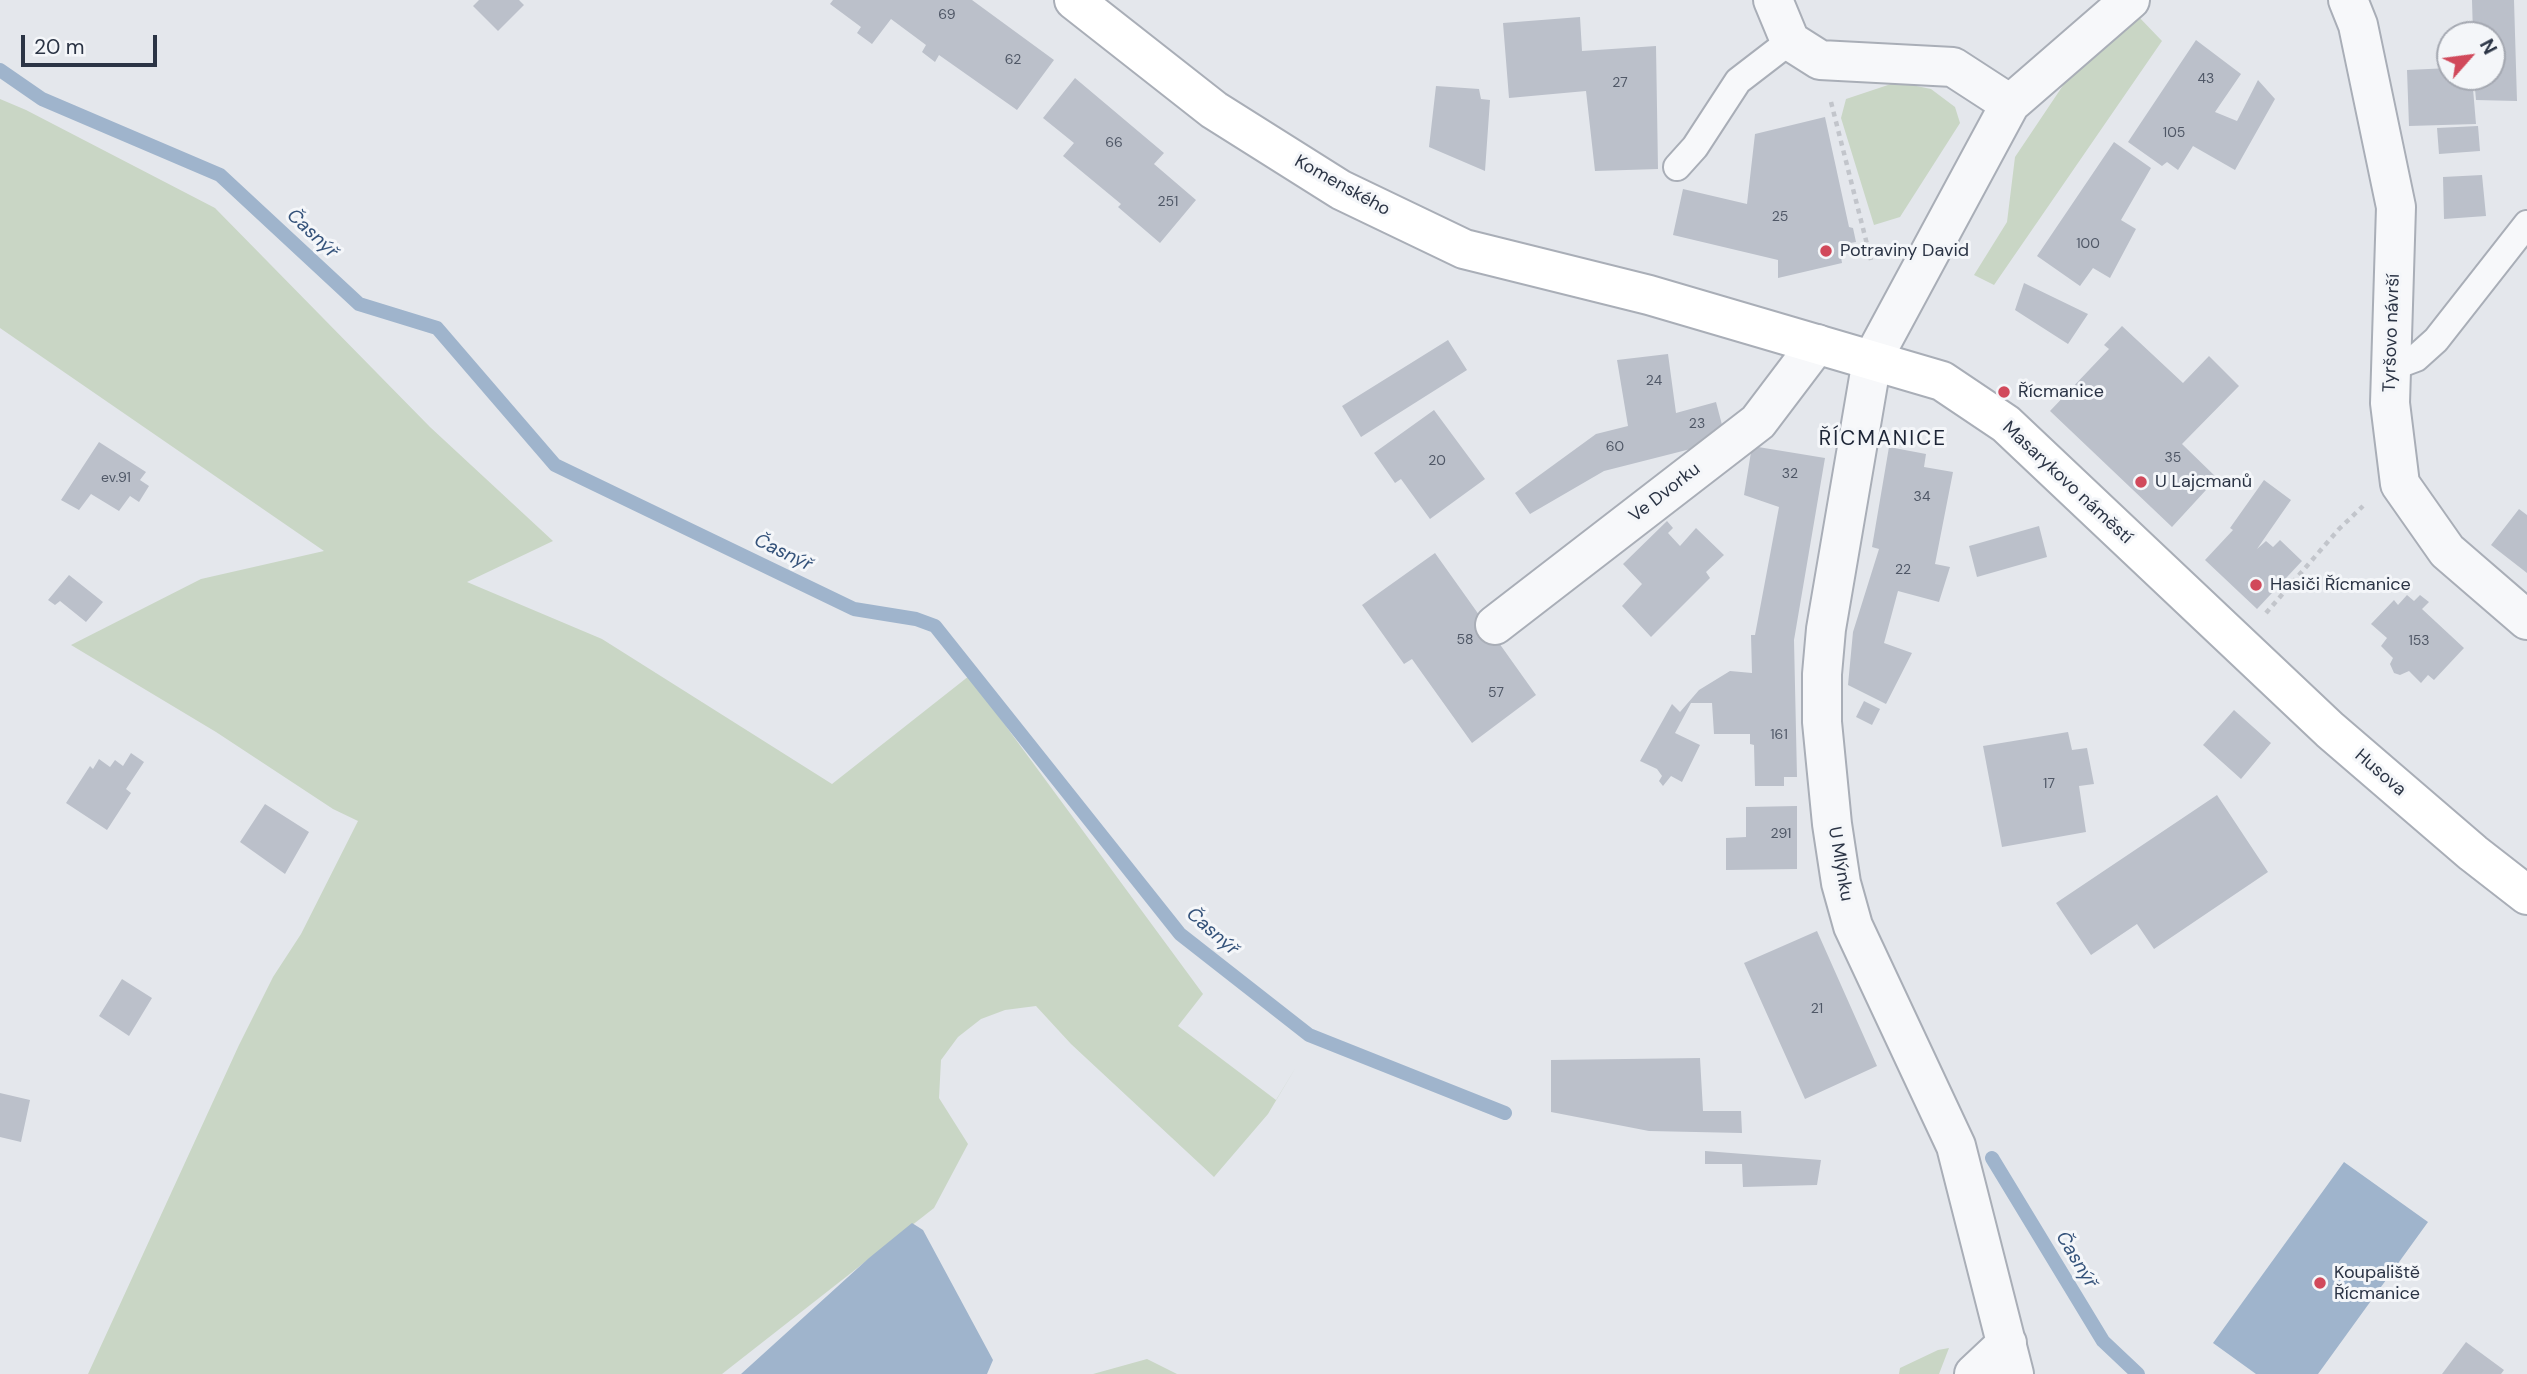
<!DOCTYPE html>
<meta charset="utf-8">
<style>
body{margin:0}
#map{position:relative;width:2527px;height:1374px;overflow:hidden;background:#e4e7ec;font-family:"DM Sans",sans-serif}
canvas{display:block}
.north{position:absolute;left:2436px;top:21px;width:70px;height:70px;box-sizing:border-box;background:#f4f6f9;border:2px solid #a4a8b1;border-radius:50%;rotate:62deg;font-size:19px;font-weight:700;line-height:28px;text-align:center;color:#2b3445}
.north::after{content:'';display:block;margin:auto;width:24px;height:32px;background:#d1495b;clip-path:polygon(50% 0,100% 100%,50% 72%,0 100%)}
.scale{position:absolute;left:21px;top:35px;width:136px;height:32px;box-sizing:border-box;border:4px solid #2b3445;border-top:0;padding-left:9px;font-size:21px;line-height:24px;white-space:nowrap;color:#2b3445;-webkit-text-stroke:5px #f4f6f9;paint-order:stroke}
</style>
<div id="map">
<canvas width="2527" height="1374"></canvas>
<div class="north">N</div>
<div class="scale">20 m</div>
</div>
<script>
const ctx = document.querySelector('canvas').getContext('2d');
ctx.lineJoin = 'round';
function fillPath(path, color) { ctx.fillStyle = color; ctx.fill(path, 'evenodd'); }
const poly = rows => new Path2D(rows.map(r => 'M' + r).join(''));
function strokePath(path, color, width, dash) { ctx.strokeStyle = color; ctx.lineWidth = width; ctx.lineCap = dash ? 'butt' : 'round'; ctx.setLineDash(dash || []); ctx.stroke(path); }
function write(font, color, halo, rows, align = 'center') {
  ctx.font = font + ' "DM Sans",sans-serif'; ctx.lineWidth = 6; ctx.setLineDash([]); ctx.textBaseline = 'middle'; ctx.strokeStyle = halo; ctx.fillStyle = color; for (const [text, x, y, turn = 0] of rows) {
    ctx.save(); ctx.translate(x, y); ctx.rotate((+turn || 0) * Math.PI / 180); ctx.textAlign = isNaN(turn) ? turn : align; if (halo) ctx.strokeText(text, 0, 0); ctx.fillText(text, 0, 0); ctx.restore();
  }
}
fillPath(poly([
 [2137,15,2162,41,1994,285,1974,275,2007,222,2015,157,2074,69],
 [1897,82,1931,89,1955,107,1960,123,1900,217,1874,225,1841,118,1846,99],
 [0,99,26,110,215,208,430,427,553,541,467,582,602,639,832,784,969,676,1203,994,1178,1026,1276,1100,1296,1067,1268,1114,1214,1177,1071,1044,1036,1006,1005,1010,981,1019,958,1037,941,1060,939,1098,968,1144,934,1208,722,1374,88,1374,239,1045,273,977,301,934,358,821,333,809,216,732,71,645,201,579,324,551,0,328],
 [1949,1348,1939,1374,1899,1374,1900,1368,1938,1350],
 [1147,1359,1177,1374,1092,1374,1093,1374]
]), '#c9d6c5');
fillPath(poly([
 [2344,1162,2428,1222,2318,1374,2256,1374,2213,1343],
 [912,1223,923,1230,993,1360,987,1374,741,1374,869,1258]
]), '#9fb4cc');
strokePath(poly([
 [0,70,42,99,220,175,359,304,437,328,555,465,854,609,916,619,935,626,1180,934,1309,1035,1505,1113],
 [1992,1158,2103,1341,2138,1374]
]), '#9fb4cc', 14);
fillPath(poly([
 [479,0,519,0,524,5,498,31,473,6],
 [833,0,972,0,1054,60,1017,110,939,55,935,62,922,52,926,45,891,19,872,44,857,33,861,27,830,4],
 [2472,0,2514,0,2517,101,2476,100,2474,77,2492,77,2492,35,2473,35],
 [1580,17,1582,51,1656,46,1658,169,1595,171,1586,91,1509,98,1503,23],
 [2196,40,2241,74,2215,112,2237,121,2258,80,2275,99,2235,170,2193,146,2178,170,2167,162,2162,166,2128,142],
 [2450,68,2450,77,2472,77,2476,124,2409,126,2407,70],
 [1075,78,1164,153,1154,164,1196,200,1160,243,1118,207,1121,204,1063,156,1074,143,1043,118],
 [1436,86,1479,89,1481,99,1490,100,1485,171,1429,147],
 [1825,117,1849,227,1853,228,1856,242,1839,245,1842,263,1778,278,1778,260,1673,235,1683,189,1747,204,1755,134],
 [2478,126,2480,151,2439,154,2437,128],
 [2114,142,2151,168,2121,220,2136,229,2110,278,2093,268,2080,286,2037,256],
 [2482,175,2486,216,2444,219,2443,177],
 [2024,283,2088,314,2068,344,2015,310],
 [2122,326,2183,383,2209,356,2239,386,2182,444,2217,478,2172,527,2050,411,2109,349,2104,345],
 [1448,340,1467,370,1361,437,1342,406],
 [1668,354,1676,413,1716,402,1726,440,1604,471,1530,514,1515,493,1596,434,1628,426,1617,360],
 [1434,410,1485,479,1430,519,1401,479,1395,483,1374,453],
 [99,442,146,472,140,480,149,486,139,502,130,496,119,511,91,494,79,510,61,500],
 [1752,446,1825,458,1794,640,1797,777,1784,777,1784,786,1755,786,1754,745,1750,744,1750,734,1714,734,1712,703,1691,703,1675,733,1700,745,1682,782,1671,776,1663,786,1659,781,1662,776,1657,769,1640,761,1672,704,1680,712,1699,690,1730,671,1752,673,1751,635,1755,635,1779,507,1744,495],
 [1889,447,1926,454,1924,467,1953,472,1935,564,1950,567,1939,602,1898,591,1884,643,1912,653,1886,704,1848,685,1853,632,1879,549,1872,547],
 [2264,480,2291,500,2257,549,2266,541,2273,547,2280,540,2302,561,2257,609,2205,560,2233,530,2230,528],
 [2519,509,2527,515,2527,573,2491,545],
 [1667,521,1673,528,1668,533,1680,546,1696,528,1724,555,1706,572,1710,578,1651,637,1622,606,1642,584,1623,564],
 [2039,526,2047,557,1977,577,1969,546],
 [1435,553,1536,695,1472,743,1412,659,1404,664,1362,605],
 [69,575,103,602,86,622,60,601,55,605,48,600],
 [2407,595,2414,601,2420,595,2429,602,2422,609,2464,648,2434,680,2428,675,2421,683,2409,671,2400,675,2394,673,2390,664,2393,658,2381,646,2387,638,2371,624,2394,600,2398,605],
 [1864,701,1880,709,1872,725,1856,717],
 [2234,710,2271,743,2241,779,2203,745],
 [2068,732,2072,750,2087,748,2094,784,2079,786,2086,832,2002,847,1983,746],
 [131,753,144,762,126,789,131,793,107,830,66,803,90,766,93,769,99,759,110,767,115,760,123,766],
 [2217,795,2268,872,2154,949,2137,924,2091,955,2056,903],
 [265,804,309,832,285,874,240,842],
 [1797,806,1797,869,1726,870,1726,838,1746,837,1746,807],
 [1817,931,1877,1066,1805,1099,1744,963],
 [122,979,152,998,129,1036,99,1016],
 [1700,1058,1703,1111,1741,1111,1742,1133,1649,1131,1551,1112,1551,1060],
 [0,1093,30,1100,21,1142,0,1137],
 [1705,1151,1821,1160,1817,1185,1743,1187,1742,1164,1705,1164],
 [2466,1342,2504,1370,2501,1374,2442,1374]
]), '#bbc0ca');
const service = poly([
 [1677,167,1695,147,1738,81,1790,41],
 [2392,367,2416,358,2436,340,2527,224]
]);
const minor = poly([
 [1773,0,1790,41,1820,60,1953,67,2010,104],
 [2348,0,2358,25,2396,207,2390,403,2400,484,2447,551,2527,620],
 [1495,625,1758,422,1817,344],
 [1974,1374,2007,1343],
 [2014,1374,1956,1146,1853,926,1841,883,1832,824,1822,722,1822,674,1826,629,1872,360,2010,104,2130,0]
]);
const secondary = poly([
 [1074,0,1214,110,1341,190,1464,249,1649,295,1942,381,2006,424,2330,730,2473,853,2527,895]
]);
strokePath(service, '#a9aeb7', 30);
strokePath(minor, '#a9aeb7', 42);
strokePath(secondary, '#a9aeb7', 42);
strokePath(poly([
 [1831,102,1871,260],
 [2266,613,2339,529,2363,506]
]), '#c2c5cb', 4.5, [5, 5]);
strokePath(service, '#f7f8fa', 26);
strokePath(minor, '#f7f8fa', 38);
strokePath(secondary, '#fff', 38);
for (const [x, y, r, color] of [
 [1826,251,7,"#d1495b"],
 [2004,392,7,"#d1495b"],
 [2141,482,7,"#d1495b"],
 [2256,585,7,"#d1495b"],
 [2320,1283,7,"#d1495b"]
]) { const dot = new Path2D(); dot.arc(x, y, r, 0, 2 * Math.PI); ctx.fillStyle = color; ctx.fill(dot); strokePath(dot, '#f4f6f9', 2.5); }
write('14px', '#4f5766', null, [
 ["69",947,15],
 ["62",1013,60],
 ["43",2206,79],
 ["27",1620,83],
 ["105",2174,133],
 ["66",1114,143],
 ["251",1168,202],
 ["25",1780,217],
 ["100",2088,244],
 ["24",1654,381],
 ["23",1697,424],
 ["60",1615,447],
 ["35",2173,458],
 ["20",1437,461],
 ["32",1790,474],
 ["ev.91",116,478],
 ["34",1922,497],
 ["22",1903,570],
 ["58",1465,640],
 ["153",2419,641],
 ["57",1496,693],
 ["161",1779,735],
 ["17",2049,784],
 ["291",1781,834],
 ["21",1817,1009]
]);
write('18px', '#2b3445', '#f4f6f9', [
 ["Komenského",1342,186,29],
 ["Tyršovo návrší",2392,333,-88],
 ["Masarykovo náměstí",2067,483,43],
 ["Ve Dvorku",1665,493,-38],
 ["Husova",2380,773,41],
 ["U Mlýnku",1840,864,80]
]);
write('18px', '#2b3445', '#f4f6f9', [
 ["Potraviny David",1840,251],
 ["Řícmanice",2018,392],
 ["U Lajcmanů",2155,482],
 ["Hasiči Řícmanice",2270,585],
 ["Koupaliště",2334,1273],
 ["Řícmanice",2334,1294]
], 'left');
write('italic 19px', '#34527a', '#f4f6f9', [
 ["Časnýř",312,234,43],
 ["Časnýř",783,553,26],
 ["Časnýř",1212,932,41],
 ["Časnýř",2076,1260,59]
]);
ctx.letterSpacing = '2px';
write('21px', '#1d2536', '#f4f6f9', [
 ["ŘÍCMANICE",1883,439]
]);
ctx.letterSpacing = '0px';
</script>
